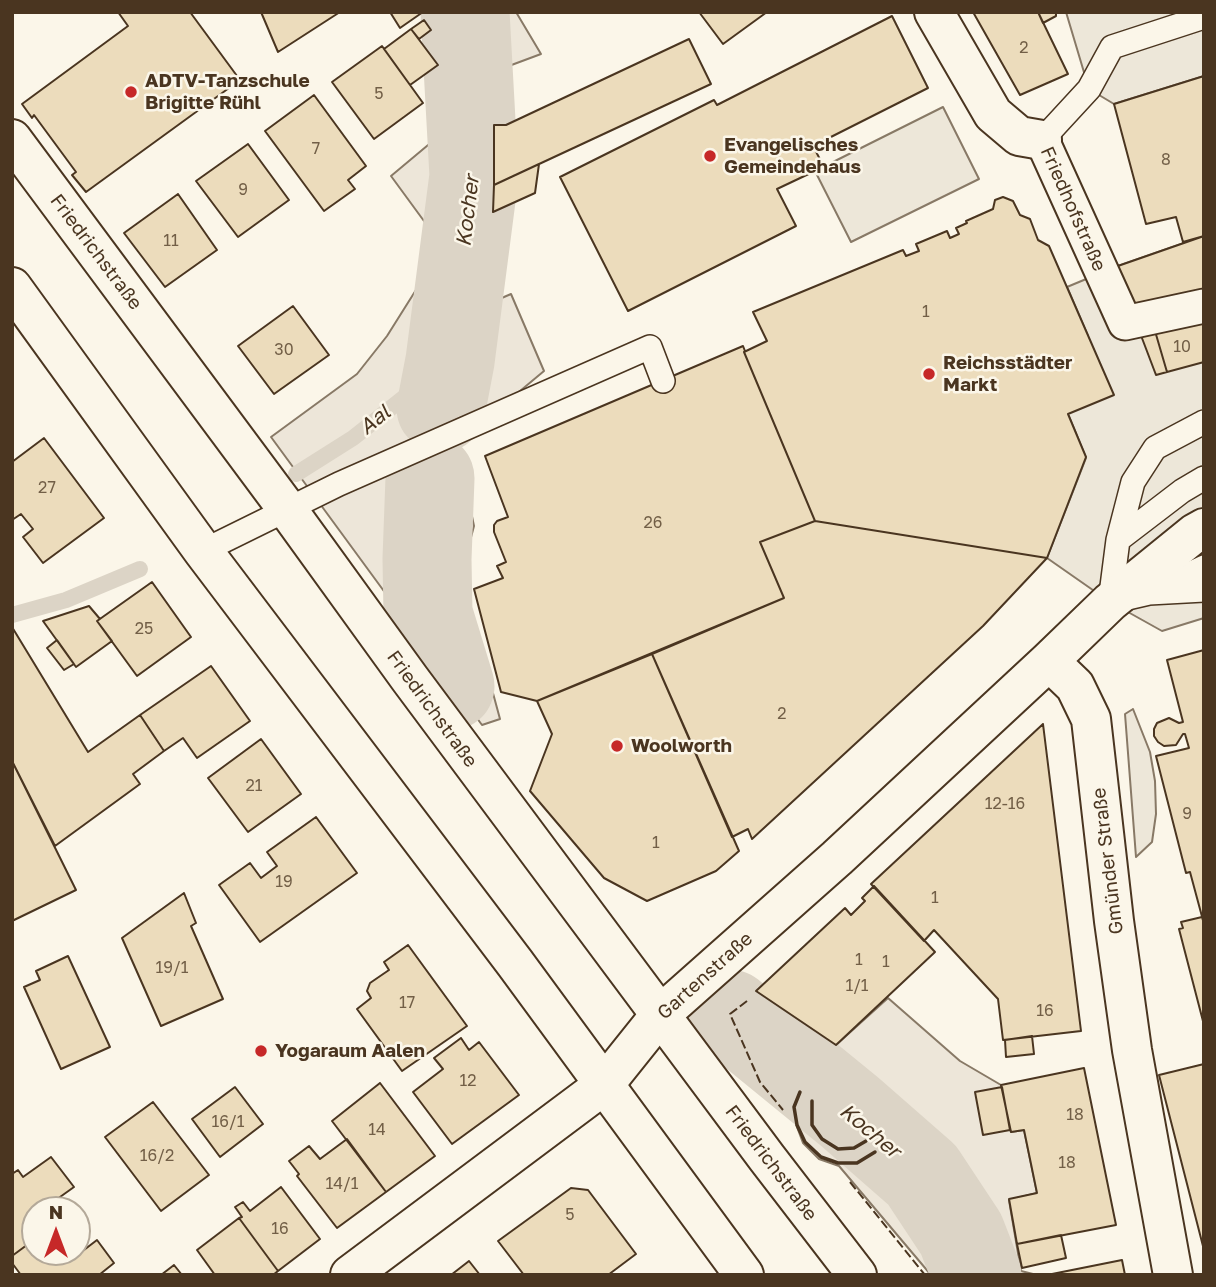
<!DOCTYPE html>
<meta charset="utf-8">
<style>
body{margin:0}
#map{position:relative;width:1216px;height:1287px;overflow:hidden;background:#fbf6e9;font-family:"Golos Text",sans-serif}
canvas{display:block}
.frame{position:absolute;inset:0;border:14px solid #4a3520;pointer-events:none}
.north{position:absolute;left:21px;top:1196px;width:70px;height:70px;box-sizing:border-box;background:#fbf6e9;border:2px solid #b4a999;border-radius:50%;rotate:0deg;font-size:19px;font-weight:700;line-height:28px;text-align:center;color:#4a3520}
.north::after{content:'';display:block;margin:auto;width:24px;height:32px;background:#c62828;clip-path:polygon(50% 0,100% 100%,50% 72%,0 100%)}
</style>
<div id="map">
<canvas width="1216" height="1287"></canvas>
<div class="frame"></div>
<div class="north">N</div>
</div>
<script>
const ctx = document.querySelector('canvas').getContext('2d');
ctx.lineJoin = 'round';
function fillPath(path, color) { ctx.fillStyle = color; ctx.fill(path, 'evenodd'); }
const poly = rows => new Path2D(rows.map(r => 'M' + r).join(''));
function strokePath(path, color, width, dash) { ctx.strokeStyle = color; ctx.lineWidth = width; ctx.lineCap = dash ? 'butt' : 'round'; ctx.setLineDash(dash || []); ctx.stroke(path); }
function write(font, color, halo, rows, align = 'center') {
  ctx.font = font + ' "Golos Text",sans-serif'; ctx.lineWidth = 5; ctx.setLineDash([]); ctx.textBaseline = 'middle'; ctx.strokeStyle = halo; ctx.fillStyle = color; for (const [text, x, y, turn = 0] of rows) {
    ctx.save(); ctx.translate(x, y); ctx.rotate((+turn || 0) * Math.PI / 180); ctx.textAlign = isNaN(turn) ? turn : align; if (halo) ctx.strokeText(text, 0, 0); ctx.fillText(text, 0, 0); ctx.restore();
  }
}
const green = poly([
 [445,12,516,12,541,54,490,73,494,125,494,185,493,212,476,309,511,294,544,371,417,477,413,513,468,497,474,526,461,575,500,719,482,725,271,437,357,374,387,336,443,247,391,176,446,130,445,12],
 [756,991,836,1045,888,998,960,1061,1001,1085,1011,1132,1024,1130,1037,1193,1009,1200,1021,1271,1037,1275,931,1275,839,1166,819,1159,803,1143,794,1119,763,1081,733,1014,756,991]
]);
fillPath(green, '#ede6d9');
strokePath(green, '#887966', 2);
const parking = poly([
 [1066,12,1204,12,1204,76,1114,104,1089,89,1066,12],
 [943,107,979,179,851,242,815,171,943,107],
 [1204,236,1204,618,1162,631,1110,602,1047,558,1086,458,1068,414,1088,336,1067,287,1115,267,1204,236],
 [1133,709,1150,752,1155,781,1156,814,1152,842,1136,857,1125,714,1133,709]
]);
fillPath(parking, '#ede7d9');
strokePath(parking, '#887966', 2);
strokePath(poly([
 [296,474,353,438,450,361],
 [12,615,66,600,140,569]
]), '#dcd4c6', 16);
strokePath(poly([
 [441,408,450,361,474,176,465,12],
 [430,478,427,559,428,614,450,686],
 [730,1014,850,1112,922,1175,961,1234,977,1275]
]), '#dcd4c6', 89);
const building = poly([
 [118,12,190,12,240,80,86,192,72,175,76,172,34,115,32,118,22,104,128,26,118,12],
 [261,12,340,12,278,52,261,12],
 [390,12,423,12,400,28,390,12],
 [699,12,767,12,723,44,699,12],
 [973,12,1038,12,1068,74,1020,95,973,12],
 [1038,12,1056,12,1056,16,1043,23,1038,12],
 [892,16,928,88,813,146,823,165,815,171,777,189,796,226,628,311,560,177,714,100,717,105,892,16],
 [424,20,431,30,419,39,411,29,424,20],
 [411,29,438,65,410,85,384,49,411,29],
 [689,39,711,84,494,185,494,125,506,125,689,39],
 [382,46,423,103,374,139,332,82,382,46],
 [1204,76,1204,236,1183,242,1176,217,1146,224,1114,104,1204,76],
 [314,95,366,166,348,180,355,189,324,211,265,131,314,95],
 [248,144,289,200,238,237,196,181,248,144],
 [539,164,535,193,493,212,494,185,539,164],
 [178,194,217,250,165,287,124,233,178,194],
 [1003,197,1013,201,1020,215,1030,219,1038,240,1049,246,1114,395,1068,414,1086,457,1047,558,815,521,744,352,767,341,753,312,903,250,906,256,919,251,916,244,947,231,950,238,959,234,956,228,967,223,966,221,993,209,995,200,1003,197],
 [1204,236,1204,318,1155,331,1167,372,1156,375,1115,267,1204,236],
 [293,306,329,355,274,394,238,346,293,306],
 [1204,318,1204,362,1167,372,1155,331,1204,318],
 [743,346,745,351,744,352,815,521,760,542,784,598,537,701,501,692,474,589,503,578,497,566,506,562,494,532,494,525,497,521,508,517,485,456,743,346],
 [44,438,104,518,43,563,23,537,33,529,21,514,12,520,12,462,44,438],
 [815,521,1047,558,983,626,752,839,748,829,732,837,652,654,784,598,760,542,815,521],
 [152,582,191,637,137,676,97,621,152,582],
 [89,606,100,619,97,621,112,641,76,667,43,621,89,606],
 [12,627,88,752,140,715,164,751,133,774,140,784,55,846,12,761,12,627],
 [57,640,74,664,64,670,47,648,57,640],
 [1204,650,1204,924,1190,872,1186,873,1156,756,1189,748,1185,734,1183,734,1176,745,1164,746,1158,742,1154,736,1154,729,1157,723,1169,718,1179,723,1183,722,1167,660,1204,650],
 [652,654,739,851,716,871,647,901,604,878,530,791,552,734,537,701,652,654],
 [211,666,250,721,197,758,183,738,164,751,140,715,211,666],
 [1043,724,1081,1031,1003,1040,998,999,934,930,924,941,871,884,1043,724],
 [261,739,301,794,248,832,208,778,261,739],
 [12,761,76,890,12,921,12,761],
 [316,817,357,873,260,942,219,885,250,863,261,878,277,866,267,852,316,817],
 [874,886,935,952,836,1045,756,991,845,908,851,915,865,901,862,898,874,886],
 [184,893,196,923,191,926,223,999,161,1026,122,938,184,893],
 [1202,917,1204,924,1204,1025,1179,929,1183,928,1181,922,1202,917],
 [408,945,467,1026,402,1071,357,1009,371,998,367,991,370,983,389,970,384,962,408,945],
 [68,956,110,1047,61,1069,24,987,40,980,36,971,68,956],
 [1032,1036,1034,1054,1006,1057,1005,1040,1032,1036],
 [461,1038,469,1050,479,1042,519,1095,452,1144,413,1092,443,1069,434,1058,461,1038],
 [1204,1064,1204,1250,1159,1075,1204,1064],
 [1084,1068,1116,1225,1017,1244,1009,1199,1037,1193,1024,1130,1011,1132,1001,1085,1084,1068],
 [380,1083,435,1156,386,1192,332,1121,380,1083],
 [235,1087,263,1124,220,1157,192,1119,235,1087],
 [1002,1087,1010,1130,983,1135,975,1092,1002,1087],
 [153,1102,209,1175,161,1211,105,1137,153,1102],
 [347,1139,386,1192,337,1228,297,1176,299,1174,289,1161,309,1146,320,1159,347,1139],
 [51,1157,74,1187,46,1207,48,1210,35,1210,35,1239,12,1256,12,1174,18,1170,23,1177,51,1157],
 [281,1187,320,1239,278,1271,239,1218,242,1217,235,1207,243,1202,250,1211,281,1187],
 [571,1188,588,1190,636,1254,608,1275,524,1275,498,1241,571,1188],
 [239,1218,278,1271,273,1275,215,1275,197,1250,239,1218],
 [1061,1235,1066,1258,1022,1268,1017,1244,1061,1235],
 [35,1239,35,1252,77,1252,77,1250,80,1253,97,1240,114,1263,99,1275,21,1275,12,1263,12,1256,35,1239],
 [1122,1260,1125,1275,1047,1275,1122,1260],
 [469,1261,480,1275,451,1275,469,1261],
 [174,1265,182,1275,161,1275,174,1265]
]);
fillPath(building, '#ecdcbc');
strokePath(building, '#4a3520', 2);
const service = poly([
 [1042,140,1089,89,1112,47,1204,17],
 [1204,422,1155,448,1133,482,1118,540,1110,602,1149,593,1204,590],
 [1118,540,1182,491,1204,478],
 [203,551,339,484,650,347,663,381],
 [1158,589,1204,567]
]);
const pedestrian = poly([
 [1042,140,1125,323,1204,306]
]);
const minor = poly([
 [934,12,993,114,1019,136,1042,140],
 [1049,661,1075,686,1091,719,1114,921,1132,1050,1173,1275],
 [660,1015,837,858,1049,661,1110,602,1195,533,1204,528]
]);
const tertiary = poly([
 [350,1275,604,1085,660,1015]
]);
const secondary = poly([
 [12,139,287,509,410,679,767,1158,857,1275],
 [12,287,203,551,515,963,744,1275]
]);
strokePath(service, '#4a3520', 26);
strokePath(pedestrian, '#4a3520', 37);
strokePath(minor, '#4a3520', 42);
strokePath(tertiary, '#4a3520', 42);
strokePath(secondary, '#4a3520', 42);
strokePath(service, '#fbf6e9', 23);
strokePath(pedestrian, '#fbf6e9', 33);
strokePath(minor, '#fbf6e9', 38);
strokePath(tertiary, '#fbf6e9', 38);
strokePath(secondary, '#fbf6e9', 38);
strokePath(poly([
 [747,1001,730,1014,760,1082,783,1110],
 [850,1182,925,1275]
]), '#4a3520', 2, [9, 3.5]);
strokePath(poly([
 [800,1092,794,1107,797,1125,805,1142,821,1157,838,1163,857,1163,875,1152],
 [812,1101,812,1125,822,1139,838,1149,854,1148,866,1141]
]), '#4a3520', 3.5);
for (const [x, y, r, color] of [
 [131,92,7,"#c62828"],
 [710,156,7,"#c62828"],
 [929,374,7,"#c62828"],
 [617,746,7,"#c62828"],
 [261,1051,7,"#c62828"]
]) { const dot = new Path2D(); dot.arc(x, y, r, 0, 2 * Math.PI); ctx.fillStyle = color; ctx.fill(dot); strokePath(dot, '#fbf6e9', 2.5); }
write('16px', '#725f47', null, [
 ["2",1024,48],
 ["5",379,94],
 ["7",316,149],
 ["8",1166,160],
 ["9",243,190],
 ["11",171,241],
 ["1",926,312],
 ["10",1182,347],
 ["30",284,350],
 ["27",47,488],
 ["26",653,523],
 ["25",144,629],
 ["2",782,714],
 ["21",254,786],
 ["12-16",1005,804],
 ["9",1187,814],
 ["1",656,843],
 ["19",284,882],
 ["1",935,898],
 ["1",859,960],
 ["1",886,962],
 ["19/1",172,968],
 ["1/1",857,986],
 ["17",407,1003],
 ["16",1045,1011],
 ["12",468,1081],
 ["18",1075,1115],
 ["16/1",228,1122],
 ["14",377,1130],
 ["16/2",157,1156],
 ["18",1067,1163],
 ["14/1",342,1184],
 ["5",570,1215],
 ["16",280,1229]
]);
write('bold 19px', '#4a3520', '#fbf6e9', [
 ["ADTV-Tanzschule",145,81],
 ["Brigitte Rühl",145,103],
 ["Evangelisches",724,145],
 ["Gemeindehaus",724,167],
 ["Reichsstädter",943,363],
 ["Markt",943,385],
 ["Woolworth",631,746],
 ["Yogaraum Aalen",275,1051]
], 'left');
write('19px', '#4a3520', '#fbf6e9', [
 ["Friedhofstraße",1073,209,66],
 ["Friedrichstraße",96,252,53],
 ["Friedrichstraße",432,709,54],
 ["Gmünder Straße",1108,861,-97],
 ["Gartenstraße",705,976,-42],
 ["Friedrichstraße",771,1163,53]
]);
write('italic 21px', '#4a3520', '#fbf6e9', [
 ["Kocher",468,211,-83],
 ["Aal",375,420,-39],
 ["Kocher",870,1131,40]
]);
</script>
